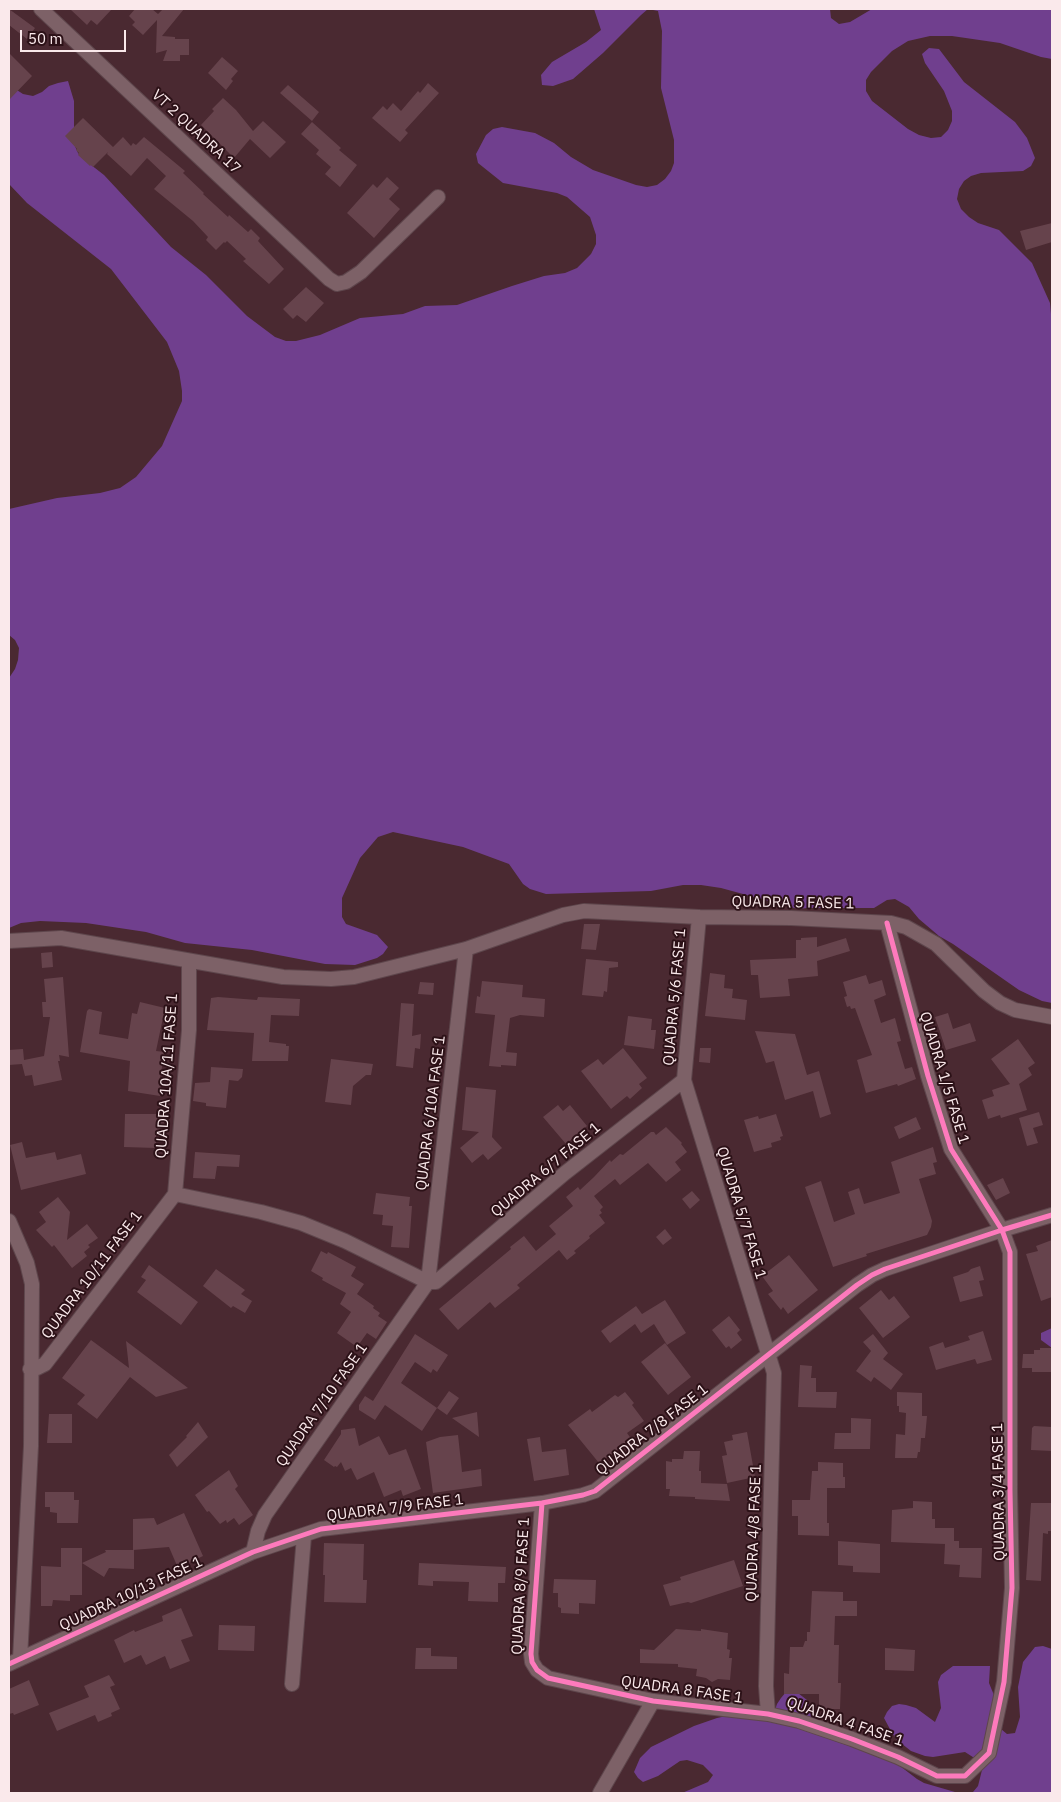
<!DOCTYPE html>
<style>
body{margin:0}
#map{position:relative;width:1061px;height:1802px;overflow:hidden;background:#4a2931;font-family:"IBM Plex Sans",sans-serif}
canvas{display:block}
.frame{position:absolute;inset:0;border:10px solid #fae9eb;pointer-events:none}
.scale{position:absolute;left:20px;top:30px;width:106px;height:22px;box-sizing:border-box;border:2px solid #fae9eb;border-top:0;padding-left:6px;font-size:15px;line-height:18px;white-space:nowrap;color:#fae9eb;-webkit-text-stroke:4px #2c1117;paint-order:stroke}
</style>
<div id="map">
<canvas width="1061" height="1802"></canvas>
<div class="frame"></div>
<div class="scale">50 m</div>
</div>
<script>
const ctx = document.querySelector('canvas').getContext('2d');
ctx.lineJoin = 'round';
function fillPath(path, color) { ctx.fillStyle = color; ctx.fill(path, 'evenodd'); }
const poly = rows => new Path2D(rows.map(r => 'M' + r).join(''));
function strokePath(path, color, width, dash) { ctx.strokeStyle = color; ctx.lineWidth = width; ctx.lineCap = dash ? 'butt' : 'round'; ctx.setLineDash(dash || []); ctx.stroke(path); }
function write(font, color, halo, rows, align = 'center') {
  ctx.font = font + ' "IBM Plex Sans",sans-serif'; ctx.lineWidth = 4; ctx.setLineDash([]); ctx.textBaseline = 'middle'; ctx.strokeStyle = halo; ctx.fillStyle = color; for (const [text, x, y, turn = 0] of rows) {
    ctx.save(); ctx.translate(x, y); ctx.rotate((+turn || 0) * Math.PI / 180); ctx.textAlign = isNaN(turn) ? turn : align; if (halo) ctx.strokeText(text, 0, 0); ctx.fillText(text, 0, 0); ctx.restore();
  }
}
fillPath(poly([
 [594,9,830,9,831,18,839,24,850,22,872,9,1052,9,1052,59,1041,57,1000,43,952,36,930,36,908,41,892,51,871,72,866,80,866,91,872,101,908,129,919,135,931,138,941,137,948,130,952,121,952,111,944,91,925,63,922,54,929,48,939,49,964,82,1015,122,1027,138,1035,158,1031,166,1023,171,981,173,971,176,964,181,959,189,957,199,961,209,969,217,978,223,999,230,1032,263,1050,303,1052,325,1052,1003,1042,1001,1019,990,953,944,939,936,919,919,909,907,895,899,887,900,874,908,807,908,798,909,721,888,701,885,683,885,651,891,546,894,530,889,523,884,509,864,463,847,393,832,378,837,360,858,342,898,342,917,346,924,377,935,388,947,383,954,377,958,355,965,325,964,252,950,185,943,146,932,86,923,40,921,21,923,9,928,9,678,15,669,18,660,19,648,15,640,9,635,9,509,57,498,100,493,120,488,136,477,162,446,182,401,182,391,179,371,167,342,111,269,27,203,9,184,9,85,23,94,33,96,42,92,49,86,58,83,68,81,74,101,74,144,78,153,86,161,104,175,171,247,206,275,247,316,275,337,286,341,296,341,320,335,360,318,403,314,425,306,457,305,512,286,544,276,565,273,577,268,591,254,596,244,596,235,590,217,567,197,557,193,503,183,478,163,476,154,486,135,493,129,502,127,535,133,554,143,571,157,593,170,636,185,647,187,657,185,665,179,671,171,674,163,674,140,661,88,662,31,658,11,648,9,641,15,603,53,573,79,553,86,542,85,541,75,552,62,586,42,601,30],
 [1052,1328,1052,1348,1041,1340,1041,1333],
 [1043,1646,1052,1649,1052,1793,682,1793,708,1782,713,1775,703,1765,687,1760,680,1761,658,1776,643,1782,638,1778,634,1772,640,1758,651,1747,694,1726,717,1718,750,1711,772,1719,777,1704,781,1698,786,1692,794,1690,807,1700,815,1717,819,1722,883,1753,917,1779,924,1783,955,1792,973,1792,978,1786,982,1770,979,1761,965,1752,933,1757,925,1756,911,1751,897,1740,892,1733,884,1718,887,1712,892,1706,899,1704,906,1705,916,1708,935,1722,941,1708,938,1682,941,1675,953,1666,990,1666,989,1683,998,1705,1001,1729,1007,1734,1015,1733,1020,1717,1018,1687,1023,1662,1035,1647]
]), '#703f8e');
fillPath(poly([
 [9,9,35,28,27,39,9,25],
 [70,9,112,9,97,25,91,20,87,25],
 [135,9,152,9,158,14,163,9,184,9,162,36,175,37,175,39,189,39,189,55,180,55,180,61,163,61,167,50,156,53,157,20,143,35,132,25,135,22,129,16],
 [9,53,32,76,9,100],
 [222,57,238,71,231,79,233,81,226,90,208,73],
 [428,83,439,93,405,130,408,133,400,142,372,118,383,106,387,110,393,103,401,111,418,91,420,93],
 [288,85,319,112,312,121,280,93],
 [223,98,236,110,253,131,263,121,286,142,270,158,250,139,234,158,201,125,214,111,212,109],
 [83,118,113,147,123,137,131,146,133,143,136,145,144,137,185,171,183,173,204,193,203,194,228,217,229,215,248,232,251,229,260,238,258,241,284,269,269,284,243,261,246,259,227,241,225,243,224,242,216,250,206,240,208,237,193,221,154,189,166,176,147,158,131,176,107,154,108,152,93,167,91,165,90,166,78,155,79,153,76,150,77,149,65,136],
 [312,122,341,148,339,150,357,165,340,187,325,174,331,167,316,154,319,150,301,134],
 [387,177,399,188,389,199,400,209,374,238,347,213,373,184,377,188],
 [1052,223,1052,242,1026,250,1020,231],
 [306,287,324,303,306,322,297,315,293,319,283,309],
 [584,924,600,924,596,950,581,949],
 [817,937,817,947,846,938,850,951,817,961,818,976,788,979,790,996,760,998,758,975,751,975,750,960,796,958,796,940,801,940,801,938],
 [52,952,53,967,42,968,41,953],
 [586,959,618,962,618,967,609,968,607,992,604,991,603,997,582,995],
 [710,973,725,975,724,988,733,989,732,998,747,1000,745,1020,705,1016],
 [866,975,869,984,882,980,886,995,874,1000,881,1023,895,1018,901,1041,897,1042,905,1069,912,1067,916,1079,898,1086,897,1084,866,1093,857,1060,872,1055,855,1008,851,1009,850,1006,847,1007,844,997,847,996,843,982],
 [63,977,69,1057,59,1055,60,1061,58,1061,62,1080,34,1086,32,1075,25,1076,22,1064,9,1065,9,1050,23,1049,24,1060,44,1056,50,1017,43,1017,42,1002,46,1002,44,979],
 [482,981,523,985,522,997,545,999,544,1017,520,1015,510,1018,506,1052,517,1053,516,1066,501,1065,501,1067,489,1066,495,1015,475,1013,477,996,480,997],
 [420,982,434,983,433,995,418,994],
 [218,997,257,1000,258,997,300,999,299,1016,271,1015,269,1042,286,1044,286,1046,289,1046,288,1061,252,1061,254,1033,207,1030,211,998],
 [140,1002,165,1008,156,1051,165,1052,159,1082,161,1083,160,1096,128,1091,130,1061,80,1052,87,1011,89,1009,102,1012,99,1034,128,1039,132,1013,137,1014],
 [401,1003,414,1004,412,1036,421,1034,420,1049,415,1048,413,1068,396,1066],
 [948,1013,953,1029,970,1023,976,1041,946,1050,935,1017],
 [628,1016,652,1019,651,1030,656,1030,654,1049,624,1045],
 [755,1031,795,1034,807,1075,819,1071,831,1114,820,1118,813,1091,785,1100,774,1061,766,1063],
 [1018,1039,1035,1063,1028,1068,1032,1075,1019,1084,1027,1110,1001,1118,1000,1115,988,1119,982,1100,994,1096,992,1090,1010,1084,991,1059],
 [623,1048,647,1078,639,1084,642,1088,630,1099,627,1096,611,1109,581,1071,598,1059,603,1065],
 [700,1048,711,1048,710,1063,699,1062],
 [331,1059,373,1064,371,1075,366,1075,353,1086,351,1105,325,1102],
 [211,1067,243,1069,242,1077,238,1081,229,1080,226,1108,206,1106,206,1103,193,1101,195,1083,210,1082],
 [466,1087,496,1090,492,1137,502,1148,488,1160,483,1154,472,1163,460,1148,479,1132,462,1130],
 [558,1105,563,1111,570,1105,587,1126,566,1144,543,1117],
 [1039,1112,1043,1125,1033,1128,1038,1143,1027,1146,1019,1118],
 [125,1114,164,1114,164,1131,156,1131,156,1148,124,1147],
 [776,1114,783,1136,780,1137,781,1140,771,1143,772,1147,754,1152,744,1120,758,1116,759,1119],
 [916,1117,921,1129,899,1139,894,1127],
 [666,1127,682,1143,681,1144,687,1152,675,1162,681,1170,666,1182,648,1163,620,1185,615,1179,594,1196,603,1207,600,1210,602,1213,599,1215,605,1223,589,1236,590,1238,574,1251,576,1253,567,1260,559,1250,517,1285,520,1288,495,1308,490,1302,458,1330,439,1309,511,1249,510,1247,524,1236,536,1251,556,1234,549,1226,573,1206,566,1197,578,1187,580,1190,594,1177,610,1160,611,1162,620,1154,623,1155,651,1132,654,1132,656,1135],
 [22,1142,26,1158,55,1152,57,1160,81,1154,86,1174,21,1190,10,1145],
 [933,1147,937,1162,933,1163,936,1174,919,1179,932,1221,931,1227,927,1235,866,1254,867,1256,833,1267,805,1187,821,1181,834,1222,855,1214,848,1192,859,1188,864,1204,900,1193,891,1162],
 [195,1152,240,1155,239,1167,217,1166,215,1179,193,1178],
 [1003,1178,1010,1193,996,1200,987,1185],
 [692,1191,700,1200,690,1209,682,1199],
 [376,1193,410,1197,409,1206,412,1206,409,1248,391,1247,393,1226,382,1225,383,1215,373,1214],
 [58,1197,70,1212,67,1240,87,1224,98,1238,88,1245,90,1247,84,1252,87,1256,72,1268,54,1245,52,1247,36,1230,46,1222,39,1212],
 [665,1229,672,1238,663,1245,656,1237],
 [1052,1240,1052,1297,1041,1301,1026,1254,1038,1251,1036,1246],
 [321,1251,327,1254,328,1252,356,1267,351,1276,364,1284,357,1294,374,1306,373,1308,380,1313,378,1316,387,1322,376,1339,367,1333,357,1347,337,1333,351,1312,340,1304,346,1293,322,1280,323,1278,311,1271],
 [789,1255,818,1290,788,1314,783,1307,781,1310,768,1294,773,1291,762,1276],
 [149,1265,198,1302,181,1325,137,1292,146,1280,141,1277],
 [980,1266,984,1280,979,1281,983,1296,960,1302,953,1277,968,1272,971,1269],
 [216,1269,245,1290,241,1294,252,1301,245,1313,233,1306,231,1308,203,1286],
 [881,1290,889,1300,894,1296,910,1317,883,1338,859,1308],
 [665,1300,686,1333,667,1345,654,1324,641,1333,635,1324,610,1343,601,1331,636,1306,642,1314],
 [729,1316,740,1330,737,1333,742,1340,731,1349,729,1346,726,1348,712,1330],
 [983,1331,992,1360,977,1364,975,1359,936,1370,929,1347,943,1342,945,1348,970,1340,968,1336],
 [415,1334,448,1355,437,1372,433,1369,431,1373,415,1362,401,1383,437,1408,449,1391,459,1398,447,1415,437,1408,422,1431,385,1405,375,1420,359,1410,359,1405,365,1396,373,1401],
 [873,1334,888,1353,883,1359,903,1374,891,1390,874,1377,871,1382,856,1371,871,1351,863,1342],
 [91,1340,129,1368,126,1341,188,1388,156,1397,130,1377,97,1419,77,1404,85,1395,62,1378],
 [665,1343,691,1377,668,1395,641,1362],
 [1040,1348,1052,1348,1052,1372,1032,1372,1032,1368,1022,1368,1023,1354,1034,1354,1034,1350,1040,1350],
 [800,1365,812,1366,811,1378,816,1378,816,1392,837,1392,836,1408,798,1407],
 [625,1392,634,1403,632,1405,644,1421,627,1433,632,1440,599,1463,568,1425,590,1409,592,1412,615,1395,618,1397],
 [897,1392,922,1393,922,1416,927,1416,925,1438,921,1438,920,1452,918,1452,917,1458,895,1458,896,1434,905,1435,906,1413,899,1412,899,1406,897,1406],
 [477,1412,479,1437,452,1418],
 [49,1414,72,1414,72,1443,47,1443],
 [851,1418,871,1419,870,1449,834,1449,835,1433,851,1433],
 [198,1422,208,1437,177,1467,169,1455,187,1437,186,1436],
 [1034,1426,1052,1427,1052,1451,1031,1450,1032,1428],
 [355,1428,359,1446,379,1436,389,1455,406,1449,421,1489,403,1496,401,1490,384,1497,374,1472,357,1480,351,1468,345,1471,341,1462,337,1467,335,1466,334,1467,324,1460,341,1434,341,1430],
 [747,1432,755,1477,727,1483,722,1456,727,1455,724,1442,733,1440,732,1435],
 [458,1435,462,1472,481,1469,482,1486,433,1493,426,1442,440,1437],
 [540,1437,542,1452,566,1449,569,1475,534,1481,527,1439],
 [684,1451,700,1451,699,1471,701,1471,701,1483,727,1484,730,1501,695,1499,695,1497,669,1496,670,1489,666,1489,666,1461,672,1462,672,1459,683,1459],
 [818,1462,843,1463,843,1477,845,1477,845,1488,827,1488,827,1523,829,1523,829,1536,798,1535,798,1516,792,1516,792,1500,810,1500,812,1471,818,1471],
 [229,1470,238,1486,235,1489,253,1515,239,1525,234,1518,227,1523,226,1520,220,1524,209,1511,207,1512,195,1495],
 [45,1492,74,1492,74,1500,79,1500,78,1523,57,1523,57,1513,50,1512,50,1507,45,1507],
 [913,1501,932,1502,932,1519,935,1519,935,1528,954,1528,954,1541,959,1541,959,1548,982,1548,981,1578,959,1577,960,1565,944,1564,945,1544,891,1542,892,1510,913,1508],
 [1031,1503,1052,1503,1052,1531,1048,1531,1048,1534,1043,1533,1041,1581,1026,1580],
 [184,1513,203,1556,178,1568,169,1547,133,1550,133,1519,154,1518,157,1525],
 [838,1541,880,1544,880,1573,853,1572,853,1566,838,1565],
 [324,1543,364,1544,363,1580,367,1580,366,1603,324,1602,325,1575,323,1575],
 [61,1548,82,1548,82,1563,106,1552,105,1550,134,1550,134,1569,109,1568,104,1577,82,1563,82,1595,70,1595,70,1601,53,1600,52,1606,41,1606,41,1566,61,1567],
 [734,1560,743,1586,691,1603,688,1602,670,1606,663,1585,681,1580,680,1577],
 [419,1563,506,1567,505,1583,498,1583,498,1602,468,1601,469,1582,433,1581,433,1586,418,1585],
 [554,1579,596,1580,595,1604,579,1603,579,1614,561,1613,561,1608,558,1607,558,1593,553,1593],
 [812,1591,843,1592,843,1601,857,1601,857,1616,835,1616,834,1645,839,1645,838,1683,841,1683,840,1709,821,1709,821,1706,819,1706,819,1694,784,1694,784,1673,789,1674,790,1647,803,1647,805,1641,807,1641,807,1632,810,1632],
 [181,1608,193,1636,181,1640,190,1661,170,1669,165,1656,146,1665,141,1655,124,1663,114,1640,134,1630,135,1632,163,1621,162,1616],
 [219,1625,255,1626,254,1651,218,1650],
 [676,1629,701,1631,701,1629,728,1633,727,1649,730,1650,729,1658,732,1658,730,1680,718,1679,712,1682,706,1678,696,1676,697,1669,678,1667,678,1664,640,1663,640,1649,654,1650],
 [416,1648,431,1648,431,1656,457,1657,457,1669,415,1669],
 [885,1648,915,1650,914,1671,885,1670],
 [109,1675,115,1685,110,1687,120,1709,111,1713,112,1716,98,1722,95,1715,57,1731,49,1713,89,1697,84,1686],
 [29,1680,39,1705,14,1715,13,1713,9,1714,9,1689]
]), '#66434c');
const minor = poly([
 [41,9,329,279,337,284,346,282,361,272,438,197],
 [699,917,684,1080,774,1373,766,1686,768,1714],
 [9,941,61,938,283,977,331,979,354,977,466,949,563,915,584,911,699,917,791,918,891,923,906,927,936,944,984,991,1000,1003,1015,1010,1052,1017],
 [175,1194,261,1212,301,1223,345,1241,428,1282,436,1282,565,1173,684,1080],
 [175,1194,189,1030,189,961],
 [9,1221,27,1263,32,1284,31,1446,20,1659],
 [30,1369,37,1368,45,1364,175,1194],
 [542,1503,531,1654,532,1662,537,1670,548,1678,653,1701,768,1714,799,1721,852,1739,898,1757,937,1776,965,1776,989,1753,1004,1682,1012,1588,1010,1491,1010,1252,1002,1230,951,1149,928,1076,887,923],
 [253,1552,258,1531,265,1515,428,1282,466,949],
 [9,1664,253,1552,321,1529,542,1503,583,1495,595,1491,857,1285,872,1275,885,1269,1002,1230,1052,1215],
 [292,1684,304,1536],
 [600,1793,653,1701]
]);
strokePath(minor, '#5e464c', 16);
strokePath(minor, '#7d6167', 14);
strokePath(poly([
 [542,1503,531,1654,532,1662,537,1670,548,1678,653,1701,768,1714,799,1721,852,1739,898,1757,937,1776,965,1776,989,1753,1004,1682,1012,1588,1010,1491,1010,1252,1002,1230,951,1149,928,1076,887,923],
 [9,1664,253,1552,321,1529,542,1503,583,1495,595,1491,857,1285,872,1275,885,1269,1002,1230,1052,1215]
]), '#fd7abc', 5);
write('15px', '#fae9eb', '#2c1117', [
 ["VT 2 QUADRA 17",196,132,43],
 ["QUADRA 5 FASE 1",793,903,1],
 ["QUADRA 5/6 FASE 1",675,997,-85],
 ["QUADRA 10A/11 FASE 1",167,1076,-86],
 ["QUADRA 1/5 FASE 1",944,1078,73],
 ["QUADRA 6/10A FASE 1",431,1113,-83],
 ["QUADRA 6/7 FASE 1",546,1170,-40],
 ["QUADRA 5/7 FASE 1",741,1213,73],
 ["QUADRA 10/11 FASE 1",92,1275,-53],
 ["QUADRA 7/10 FASE 1",322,1405,-55],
 ["QUADRA 7/8 FASE 1",652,1430,-38],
 ["QUADRA 3/4 FASE 1",999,1492,-91],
 ["QUADRA 7/9 FASE 1",395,1508,-7],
 ["QUADRA 4/8 FASE 1",754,1533,-88],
 ["QUADRA 8/9 FASE 1",521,1586,-87],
 ["QUADRA 10/13 FASE 1",131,1594,-25],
 ["QUADRA 8 FASE 1",682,1690,8],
 ["QUADRA 4 FASE 1",845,1722,19]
]);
</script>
